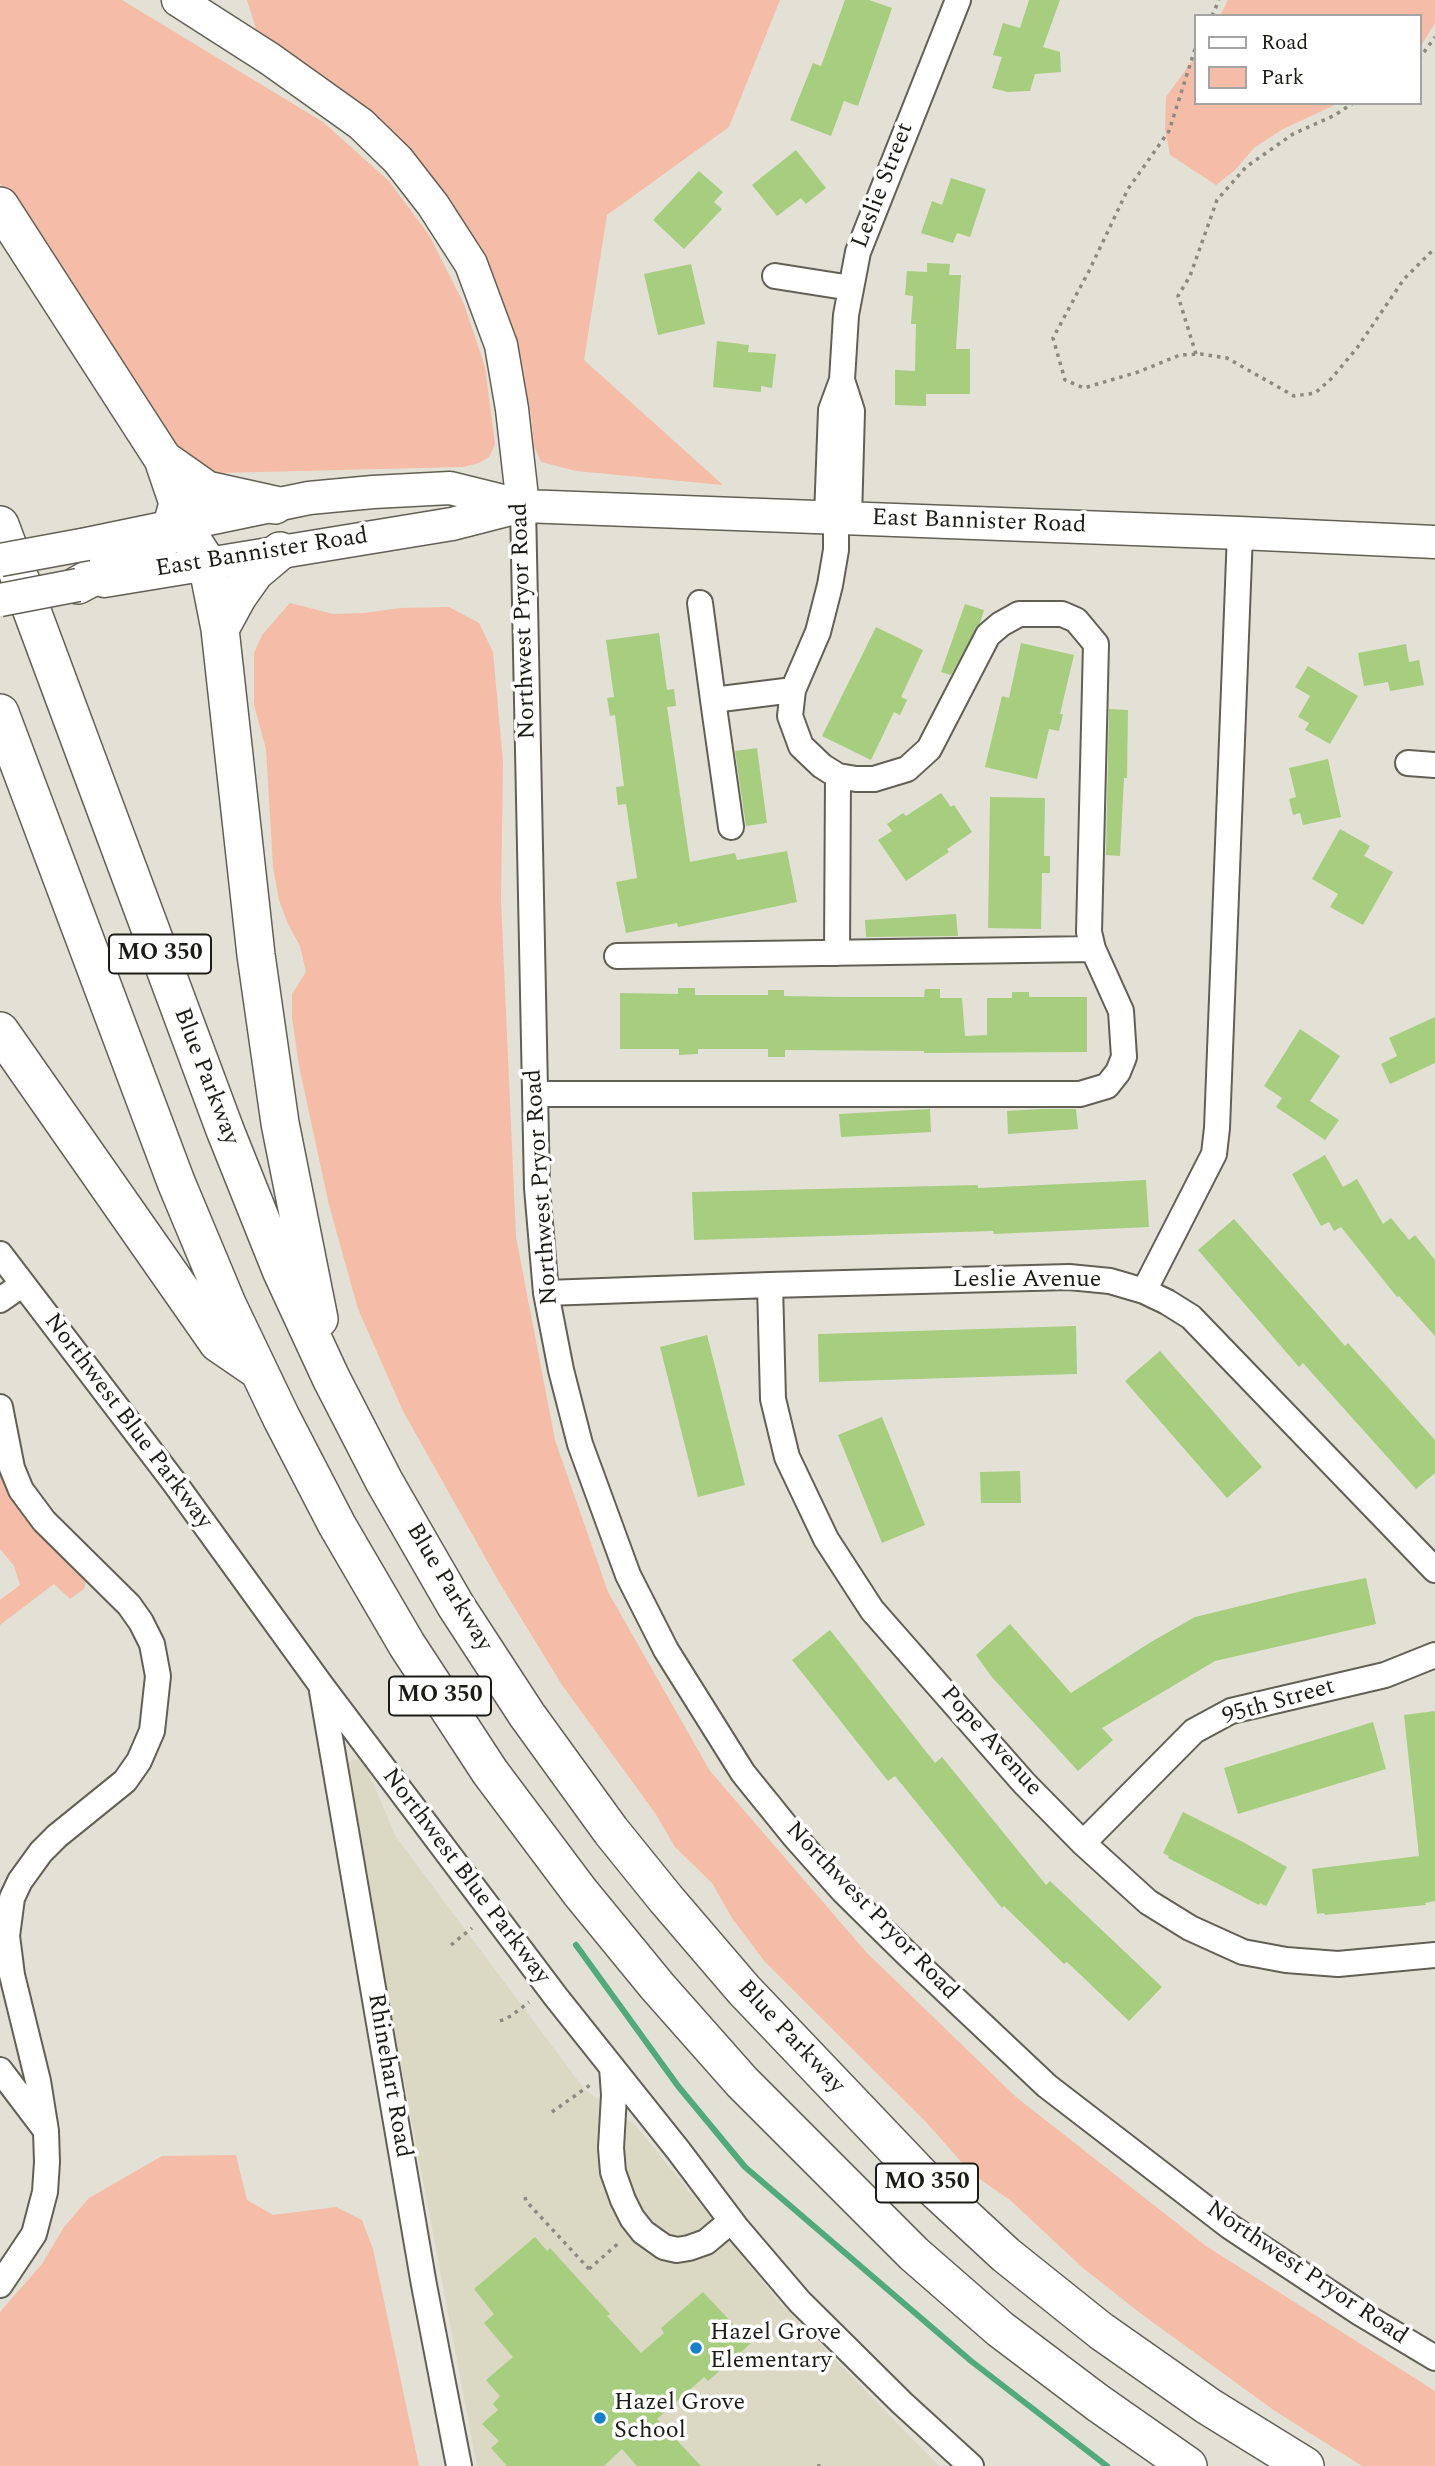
<!DOCTYPE html>
<style>
body{margin:0}
#map{position:relative;width:1435px;height:2466px;overflow:hidden;background:#e3e1d5;font-family:Spectral,serif}
canvas{display:block}
.legend{position:absolute;left:1194px;top:14px;width:228px;height:91px;box-sizing:border-box;background:#fff;border:2px solid #a4a4a2;margin:0;padding:9px 12px;list-style:none;font-size:21px;color:#1c1c17}
.legend li{display:flex;align-items:center;gap:14px;height:35px}
.legend b{width:35px;border:2px solid #a4a4a2}
</style>
<div id="map">
<canvas width="1435" height="2466"></canvas>
<ul class="legend">
<li><b style="height:9px;background:#fff"></b>Road</li>
<li><b style="height:19px;background:#f5bca7"></b>Park</li>
</ul>
</div>
<script>
const ctx = document.querySelector('canvas').getContext('2d');
ctx.lineJoin = 'round';
function fillPath(path, color) { ctx.fillStyle = color; ctx.fill(path, 'evenodd'); }
const poly = rows => new Path2D(rows.map(r => 'M' + r).join(''));
function strokePath(path, color, width, dash) { ctx.strokeStyle = color; ctx.lineWidth = width; ctx.lineCap = dash ? 'butt' : 'round'; ctx.setLineDash(dash || []); ctx.stroke(path); }
function write(font, color, halo, rows, align = 'center') {
  ctx.font = font + ' Spectral,serif'; ctx.lineWidth = 7; ctx.setLineDash([]); ctx.textBaseline = 'middle'; ctx.strokeStyle = halo; ctx.fillStyle = color; for (const [text, x, y, turn = 0] of rows) {
    ctx.save(); ctx.translate(x, y); ctx.rotate((+turn || 0) * Math.PI / 180); ctx.textAlign = isNaN(turn) ? turn : align; if (halo) ctx.strokeText(text, 0, 0); ctx.fillText(text, 0, 0); ctx.restore();
  }
}
fillPath(poly([
 [354,1759,363,1760,396,1837,585,2090,635,2125,781,2304,939,2466,477,2466,348,1784,346,1764]
]), '#dbd8c4');
fillPath(poly([
 [0,0,122,0,323,122,389,181,429,235,464,304,485,367,495,444,489,457,479,463,463,467,219,473,200,469,185,461,162,431,0,183],
 [247,0,780,0,729,127,607,215,584,360,723,485,576,471,541,462,534,446,531,414,514,333,477,243,438,184,377,120,257,32],
 [1228,0,1435,0,1435,23,1419,49,1419,16,1220,16],
 [1195,57,1195,103,1339,103,1283,129,1254,148,1234,171,1216,185,1170,155,1165,129,1166,97],
 [290,603,333,614,364,613,400,608,449,607,479,623,493,652,503,762,501,900,516,1237,555,1440,608,1592,710,1771,867,1953,1016,2097,1206,2246,1435,2391,1435,2466,1362,2466,1275,2411,1140,2313,1083,2268,1010,2200,971,2173,926,2122,765,1962,732,1918,712,1883,675,1847,655,1813,562,1685,499,1582,403,1411,358,1309,329,1205,299,1066,292,1017,292,994,306,972,300,946,288,924,279,900,273,867,266,749,254,705,254,653,262,635],
 [0,1454,86,1578,86,1582,84,1589,70,1599,54,1584,0,1625,0,1600,20,1585,14,1566,0,1549],
 [236,2155,247,2200,273,2215,336,2207,362,2220,373,2249,419,2466,0,2466,0,2312,42,2264,64,2227,89,2198,162,2156]
]), '#f5bca7');
strokePath(poly([
 [576,1945,678,2086,745,2167,971,2361,1107,2466]
]), '#50aa7c', 6);
fillPath(poly([
 [845,0,869,0,892,8,858,106,844,101,831,136,790,120,813,63,821,66],
 [1029,0,1060,0,1043,47,1060,52,1061,72,1035,74,1030,91,1008,92,992,88,1002,57,993,55,1003,23,1020,28],
 [796,150,826,188,806,204,801,198,777,216,752,185],
 [699,171,723,192,714,202,722,209,684,249,653,220],
 [951,178,986,189,970,237,957,233,953,243,921,233,932,201,942,205],
 [927,263,950,264,949,275,961,275,956,349,970,349,970,394,926,394,926,406,895,405,895,370,915,371,916,324,911,324,913,296,905,295,907,271,927,272],
 [691,264,705,324,658,335,644,274],
 [717,341,749,345,748,352,776,354,772,388,761,386,761,392,713,387],
 [965,604,984,610,980,623,951,675,941,672],
 [876,627,923,650,901,697,907,700,900,715,894,712,871,760,822,736],
 [659,633,667,690,674,689,676,706,667,707,690,862,735,853,737,860,787,851,797,902,678,927,677,923,626,933,616,882,637,878,626,804,618,805,616,787,624,786,615,715,610,716,607,698,614,697,606,640],
 [1021,643,1074,655,1060,714,1063,714,1059,731,1049,729,1037,779,985,767,1002,696,1009,698],
 [1406,644,1409,662,1419,660,1424,685,1390,691,1388,682,1364,686,1358,653],
 [1308,666,1358,696,1330,744,1305,730,1309,723,1298,717,1310,696,1295,687],
 [1109,709,1128,710,1127,778,1124,778,1120,856,1106,855],
 [757,748,767,823,746,826,735,751],
 [1328,759,1341,817,1303,825,1300,813,1293,815,1289,799,1296,797,1289,768],
 [941,793,951,807,954,805,972,832,947,849,949,852,906,881,878,840,892,831,887,824,903,813,906,816],
 [990,797,1045,798,1044,856,1050,856,1050,873,1042,873,1041,929,988,928],
 [1340,829,1370,846,1364,856,1393,872,1363,925,1330,907,1338,894,1312,879],
 [956,914,958,936,866,937,865,920],
 [678,988,695,988,695,995,768,995,768,990,784,990,784,996,842,997,924,997,925,989,940,989,940,998,962,998,965,1036,987,1035,987,998,1012,998,1012,992,1029,992,1029,997,1087,997,1087,1052,924,1053,924,1051,785,1050,785,1057,768,1057,768,1049,698,1049,698,1054,679,1055,679,1049,620,1049,620,993,678,994],
 [1435,1017,1435,1063,1390,1084,1381,1064,1397,1056,1389,1038],
 [1300,1029,1340,1056,1310,1101,1339,1120,1325,1140,1276,1107,1282,1098,1264,1086],
 [930,1109,931,1132,841,1137,839,1114],
 [1041,1109,1076,1109,1078,1129,1008,1134,1007,1111],
 [1325,1155,1343,1187,1357,1179,1383,1224,1391,1218,1409,1240,1415,1235,1435,1260,1435,1336,1399,1296,1397,1297,1341,1227,1334,1231,1329,1222,1321,1226,1292,1174],
 [1146,1180,1149,1227,994,1234,993,1231,694,1240,692,1192,978,1185,978,1188],
 [1234,1219,1345,1346,1348,1343,1435,1440,1435,1473,1416,1489,1303,1363,1299,1367,1198,1250],
 [1076,1326,1077,1374,819,1382,818,1334],
 [707,1335,745,1485,698,1497,660,1347],
 [1160,1351,1262,1467,1227,1498,1125,1381],
 [882,1417,925,1525,882,1543,838,1435],
 [1020,1471,1021,1503,981,1503,980,1472],
 [1366,1578,1376,1624,1215,1661,1102,1728,1113,1740,1078,1771,991,1676,976,1655,1010,1624,1071,1693,1151,1642,1195,1617,1302,1591],
 [830,1630,935,1763,942,1757,1046,1885,1050,1881,1162,1987,1129,2021,1067,1962,1064,1964,1004,1906,1002,1908,895,1776,888,1781,792,1660],
 [1435,1711,1435,1901,1425,1903,1426,1905,1325,1915,1324,1913,1317,1914,1312,1869,1419,1856,1404,1715],
 [1373,1722,1386,1769,1238,1814,1224,1768],
 [1183,1812,1241,1841,1287,1867,1266,1906,1260,1903,1259,1905,1168,1858,1169,1856,1163,1853],
 [535,2237,547,2251,550,2248,610,2314,607,2316,641,2353,664,2333,661,2328,703,2292,751,2343,708,2381,704,2377,657,2419,701,2466,637,2466,622,2449,604,2466,507,2466,491,2448,499,2441,482,2424,498,2410,493,2404,500,2396,486,2380,513,2357,484,2323,494,2314,474,2289]
]), '#a7cd7f');
const minor = poly([
 [775,276,851,288],
 [842,380,852,411,849,518],
 [523,506,537,1188,546,1293,561,1370,580,1444,628,1575,666,1650,743,1773,794,1836,843,1891,907,1954,1047,2086,1229,2226,1360,2313,1435,2358],
 [827,517,831,410,842,380,846,315,858,252,958,0],
 [700,603,713,700],
 [1408,763,1435,765],
 [731,827,713,700,793,690],
 [837,953,838,776],
 [617,956,1093,949],
 [535,1094,1080,1094,1107,1086,1118,1072,1124,1057,1121,1011,1093,949,1089,932,1096,644,1076,620,1062,614,1019,614,1001,624,988,635,929,749,907,769,874,779,856,779,838,776,822,766,801,746,790,716,793,690,818,632,830,585,836,550,836,517],
 [0,1254,174,1482,321,1685,556,1997,678,2150,736,2227,800,2302,902,2403,971,2466],
 [770,1285,773,1399,787,1457,826,1539,872,1610,1024,1783,1083,1843,1148,1902,1190,1928,1243,1952,1286,1960,1338,1964,1435,1955],
 [1144,1291,1214,1154,1217,1128,1240,533],
 [546,1293,770,1285,1069,1277,1110,1281,1144,1291,1167,1302,1191,1317,1435,1570],
 [0,1300,23,1284],
 [0,1407,12,1468,21,1490,44,1521,129,1605,141,1622,152,1644,158,1676,152,1731,139,1761,125,1781,57,1836,41,1852,20,1881,12,1898,7,1936,12,1975,38,2081,46,2131,47,2162,45,2192,34,2234,0,2285],
 [322,1691,424,2285,459,2466],
 [1083,1843,1194,1731,1231,1711,1385,1675,1435,1655],
 [612,2067,614,2095,611,2148,613,2172,623,2200,632,2218,643,2232,664,2247,677,2250,689,2248,706,2242,731,2221],
 [0,2070,44,2128]
]);
const major = poly([
 [178,0,270,59,361,124,398,160,433,205,471,264,501,345,512,409,523,506],
 [87,544,309,498,373,492,450,488,523,506,1240,533,1435,542],
 [104,581,452,524,518,507]
]);
const highway = poly([
 [0,206,163,459,178,503,170,533,158,544,132,562,102,572,78,585],
 [163,459,207,490,275,505],
 [0,525,225,1130,281,1270,331,1378,384,1481,456,1606,527,1715,611,1831,666,1899,744,1990,927,2182,1006,2255,1101,2331,1208,2406,1305,2466],
 [173,525,194,543,207,563,220,629,256,955,280,1123,319,1319],
 [220,629,238,596,255,572,280,551],
 [0,713,176,1182,227,1304,281,1417,337,1525,407,1645,490,1772,580,1892,657,1986,742,2082,914,2254,1000,2329,1098,2403,1188,2466],
 [0,1031,218,1343,256,1369]
]);
strokePath(minor, '#626055', 28);
strokePath(major, '#626055', 35);
strokePath(highway, '#626055', 40);
strokePath(poly([
 [1212,16,1219,0],
 [1195,49,1169,131,1128,189,1089,271,1053,338,1065,380,1084,388,1138,372,1180,355,1201,354,1227,358,1294,396,1315,393,1331,379,1357,348,1404,279,1435,248],
 [1419,59,1435,37],
 [1196,354,1178,296,1190,276,1217,200,1246,167,1293,134,1335,115,1353,103],
 [451,1945,472,1928],
 [500,2021,511,2016,529,2002],
 [552,2112,590,2085],
 [525,2197,526,2201,589,2269,587,2271],
 [589,2269,621,2241],
 [817,2466,825,2466]
]), '#8b8a81', 3.5, [3.5, 5]);
strokePath(minor, '#fff', 24);
strokePath(major, '#fff', 32);
strokePath(highway, '#fff', 37);
const majorBridge = poly([
 [0,560,87,544],
 [0,600,78,585]
]);
strokePath(majorBridge, '#626055', 35, []);
strokePath(majorBridge, '#fff', 32);
for (const [x, y, r, color] of [
 [696,2348,7,"#157fca"],
 [600,2418,7,"#157fca"]
]) { const dot = new Path2D(); dot.arc(x, y, r, 0, 2 * Math.PI); ctx.fillStyle = color; ctx.fill(dot); strokePath(dot, '#fff', 2.5); }
for (const [x, y, w] of [
 [160,954,102],
 [440,1696,102],
 [927,2183,102]
]) { const box = new Path2D(); box.roundRect(x - w / 2, y - 19.5, w, 39, 5); ctx.fillStyle = '#fff'; ctx.fill(box); strokePath(box, '#1c1c17', 2); }
write('bold 23px', '#1c1c17', null, [
 ["MO 350",160,954],
 ["MO 350",440,1696],
 ["MO 350",927,2183]
]);
write('24px', '#1c1c17', '#fff', [
 ["Leslie Street",884,186,-69],
 ["East Bannister Road",979,523,2],
 ["East Bannister Road",262,554,-9],
 ["Northwest Pryor Road",525,621,-92],
 ["Blue Parkway",205,1077,69],
 ["Northwest Pryor Road",543,1187,-94],
 ["Leslie Avenue",1027,1281],
 ["Northwest Blue Parkway",127,1422,53],
 ["Blue Parkway",448,1588,59],
 ["95th Street",1279,1703,-16],
 ["Pope Avenue",990,1742,48],
 ["Northwest Blue Parkway",465,1877,53],
 ["Northwest Pryor Road",871,1912,46],
 ["Blue Parkway",790,2038,47],
 ["Rhinehart Road",388,2076,80],
 ["Northwest Pryor Road",1306,2274,34]
]);
write('24px', '#1c1c17', '#fff', [
 ["Hazel Grove",710,2334],
 ["Elementary",710,2362],
 ["Hazel Grove",614,2404],
 ["School",614,2432]
], 'left');
</script>
